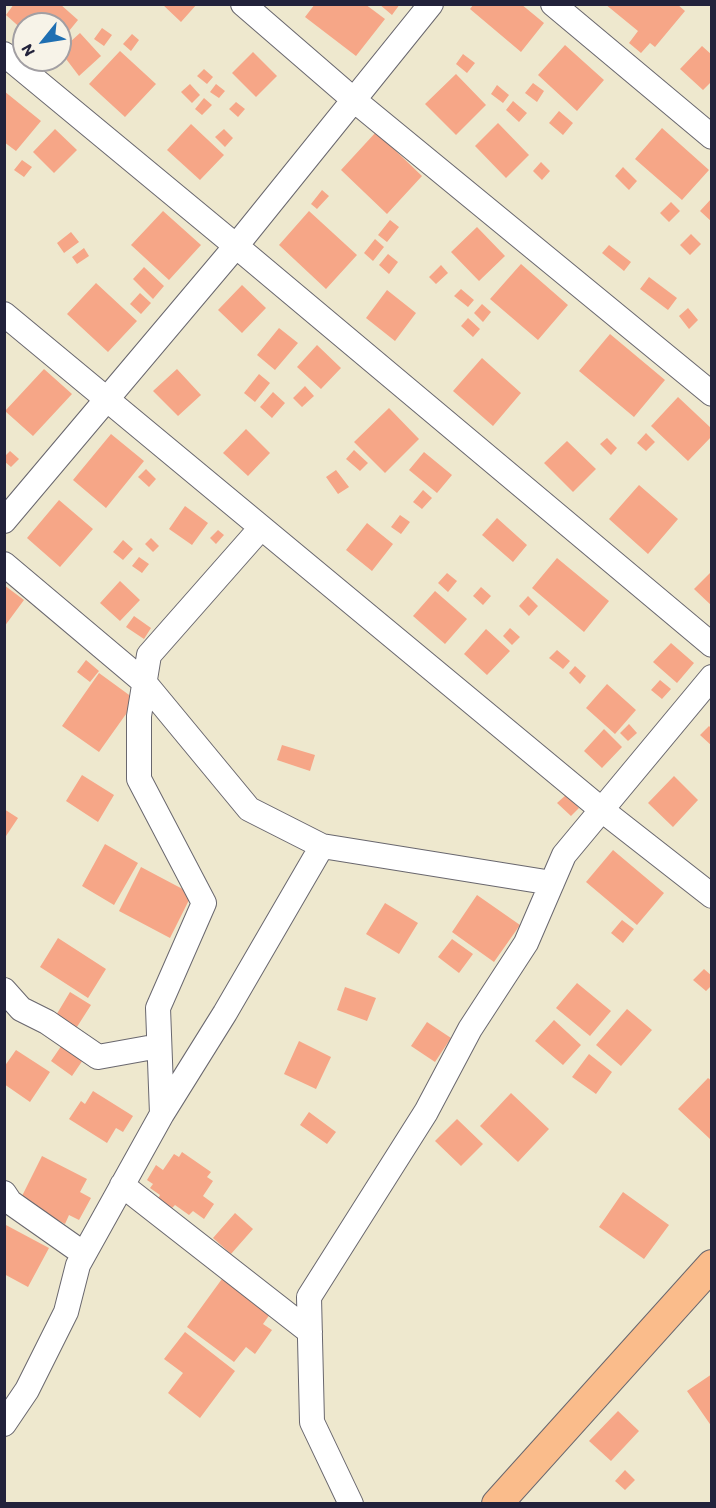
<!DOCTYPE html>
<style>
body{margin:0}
#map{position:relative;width:716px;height:1508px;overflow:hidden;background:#eee8ce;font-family:Itim,sans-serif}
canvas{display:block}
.frame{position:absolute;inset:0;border:6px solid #22223b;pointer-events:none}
.north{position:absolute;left:12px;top:12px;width:60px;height:60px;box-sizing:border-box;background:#f7f3e8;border:2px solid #a29fa3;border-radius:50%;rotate:240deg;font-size:16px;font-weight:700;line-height:24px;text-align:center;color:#22223b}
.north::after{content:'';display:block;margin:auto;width:21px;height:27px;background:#1f6fb2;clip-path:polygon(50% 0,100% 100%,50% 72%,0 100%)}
</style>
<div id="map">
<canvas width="716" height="1508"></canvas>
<div class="frame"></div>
<div class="north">N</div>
</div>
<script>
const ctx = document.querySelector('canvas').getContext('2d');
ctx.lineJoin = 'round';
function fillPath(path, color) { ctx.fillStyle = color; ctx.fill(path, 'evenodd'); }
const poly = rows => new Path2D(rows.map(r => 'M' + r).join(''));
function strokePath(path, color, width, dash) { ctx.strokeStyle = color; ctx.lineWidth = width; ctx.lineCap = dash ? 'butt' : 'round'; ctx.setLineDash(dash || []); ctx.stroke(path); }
fillPath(poly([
 [14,4,60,4,78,20,60,42,60,24,24,24,24,31,6,15],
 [162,4,197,4,181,22],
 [315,4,365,4,385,19,356,56,305,17],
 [379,4,400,4,392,15],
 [474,4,521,4,544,23,521,52,470,9],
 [605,4,677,4,685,11,655,47,650,43,641,53,629,43,638,31],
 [102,28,112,35,104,46,94,39],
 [80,33,101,56,79,76,60,51],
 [132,34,139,40,131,51,123,44],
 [565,45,604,80,577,111,538,75],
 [702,46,712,55,712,81,703,90,680,69],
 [120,51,156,84,125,117,89,84],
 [253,52,277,76,256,97,232,73],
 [463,54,475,63,467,73,456,64],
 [204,69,213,77,207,84,197,76],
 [456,74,486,105,456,135,425,104],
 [533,83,544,91,537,102,525,93],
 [190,84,200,95,192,103,181,92],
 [216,84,225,91,219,98,210,92],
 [497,85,509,95,503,103,491,94],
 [4,91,41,121,16,151,4,142],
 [204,98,212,105,202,115,195,109],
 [513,101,527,113,519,122,506,110],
 [236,102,245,109,238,117,229,109],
 [559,111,573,123,563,135,549,123],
 [498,123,529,155,506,178,475,146],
 [191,124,224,155,200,180,167,150],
 [662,128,709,170,682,200,635,159],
 [55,129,77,150,54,173,33,152],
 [224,129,233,138,225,147,215,137],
 [376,132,422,176,387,214,341,170],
 [22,160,32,167,24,177,14,170],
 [541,162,550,171,542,180,533,171],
 [623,167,637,181,629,190,615,176],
 [322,190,329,196,317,209,311,204],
 [712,198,712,222,700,211],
 [671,202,680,211,669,222,660,213],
 [163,211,201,245,169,280,131,245],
 [309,211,357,255,326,289,279,245],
 [390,220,399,227,387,242,378,235],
 [477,227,505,256,479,281,451,252],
 [71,232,79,242,64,253,57,243],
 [691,234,701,244,690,255,680,245],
 [375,239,384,247,373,261,364,253],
 [609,245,631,262,624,271,602,253],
 [84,248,89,256,77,264,72,257],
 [388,254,398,262,389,274,379,265],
 [521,264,568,305,538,340,490,299],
 [441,265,448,273,436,284,429,277],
 [144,267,164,286,153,299,133,279],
 [649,277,677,298,668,310,640,289],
 [96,283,137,321,108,352,67,314],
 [242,285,266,308,242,333,218,310],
 [461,289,474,300,468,307,454,296],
 [387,290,416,313,395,341,366,318],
 [140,293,151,303,141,314,130,304],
 [482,304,491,312,483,322,474,313],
 [688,308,698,320,689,329,679,316],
 [468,318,480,329,473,337,461,326],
 [279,328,298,343,275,370,257,355],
 [610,334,665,380,634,417,579,371],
 [317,345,341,368,321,389,297,367],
 [482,358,521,393,493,426,453,391],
 [44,369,72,394,33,436,5,411],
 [177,369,201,395,178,416,153,391],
 [259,374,270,383,255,402,244,393],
 [305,386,314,396,302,407,293,398],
 [273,392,285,403,272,418,260,407],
 [678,397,712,429,712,436,688,461,651,426],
 [389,408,419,439,385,473,354,442],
 [246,429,270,453,248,476,223,453],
 [646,433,655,442,646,451,637,443],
 [111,434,144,461,106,508,73,480],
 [607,438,617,448,611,455,600,444],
 [567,441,596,469,573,492,544,463],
 [354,450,368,463,360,471,346,459],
 [10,451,19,459,11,467,4,461,4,457],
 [424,452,452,475,437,493,409,470],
 [146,469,156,479,149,487,138,477],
 [336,470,349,487,338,494,326,477],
 [639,485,678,519,648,554,609,519],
 [423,490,432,498,422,509,413,502],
 [59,500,93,529,60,567,27,538],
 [185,506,208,523,192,545,169,529],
 [400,515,410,522,401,534,391,527],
 [497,518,527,545,513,562,482,535],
 [367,523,393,544,372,571,346,550],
 [218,530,224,535,216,544,210,538],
 [151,538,159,546,153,552,145,544],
 [123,540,133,549,123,560,113,552],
 [139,557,149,564,142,573,132,566],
 [557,558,609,601,584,632,532,588],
 [712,571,712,606,694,589],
 [447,573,457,581,448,592,438,583],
 [120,581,140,600,120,621,100,603],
 [4,585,24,600,4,627],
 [481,587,491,596,483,605,473,596],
 [435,591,467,619,445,644,413,616],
 [528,596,538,606,529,616,519,606],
 [134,616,151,628,144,639,126,627],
 [510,628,520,637,512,645,503,636],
 [486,629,510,651,487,675,464,654],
 [671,643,694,663,677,683,653,662],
 [557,650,570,661,563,669,549,658],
 [86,660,99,671,90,682,77,672],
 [575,666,586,676,580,684,569,673],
 [99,673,136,700,99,752,62,726],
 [660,680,671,689,662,699,651,690],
 [607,684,636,710,615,734,586,708],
 [629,724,637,733,628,741,620,733],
 [709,726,712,729,712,746,700,735],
 [604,729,622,747,602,768,584,751],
 [282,745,315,755,310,771,277,760],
 [82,775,114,795,98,822,66,801],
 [674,776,698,800,673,827,648,803],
 [566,795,579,808,571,816,557,803],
 [4,809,18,818,4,839],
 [105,844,138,863,114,905,82,886],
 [613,850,664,893,637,925,586,882],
 [141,867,192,894,170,938,119,911],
 [477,895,520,925,494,962,452,932],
 [385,903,418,923,399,954,366,934],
 [622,920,634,929,623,943,611,933],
 [58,938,106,969,88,998,40,967],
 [452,939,473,954,459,973,438,957],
 [704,969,712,976,712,985,706,991,693,980],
 [577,983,611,1011,590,1036,556,1008],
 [345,987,376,998,367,1021,337,1010],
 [70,992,91,1005,75,1030,55,1017],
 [627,1009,652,1030,621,1066,596,1045],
 [554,1020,581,1045,563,1065,535,1041],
 [427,1022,451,1038,435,1062,411,1046],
 [66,1039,87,1054,72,1076,51,1061],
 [299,1041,331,1057,316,1089,284,1074],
 [16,1050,50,1072,30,1102,4,1084,4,1067],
 [589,1054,612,1072,596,1094,572,1077],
 [708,1078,712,1081,710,1139,678,1109],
 [93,1091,133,1116,123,1132,116,1128,107,1143,69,1119,81,1101,85,1104],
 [511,1093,549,1129,518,1162,480,1126],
 [309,1112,336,1132,327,1144,300,1125],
 [457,1119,483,1144,461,1166,435,1141],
 [182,1152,211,1172,207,1177,213,1181,203,1196,214,1204,204,1219,193,1211,189,1215,175,1205,172,1208,158,1199,160,1195,150,1188,153,1184,147,1180,156,1165,163,1170,174,1154,179,1157],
 [42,1156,87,1179,80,1192,91,1198,79,1220,69,1215,65,1224,20,1200],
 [623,1192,669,1225,644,1259,599,1227],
 [235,1213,253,1229,231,1254,213,1238],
 [4,1224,49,1248,28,1287,4,1274],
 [227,1272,275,1307,263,1324,272,1330,255,1354,246,1347,234,1362,187,1327],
 [185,1332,235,1371,200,1418,168,1393,183,1373,164,1359],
 [712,1374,712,1427,687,1391],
 [618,1411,639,1431,611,1461,589,1441],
 [625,1470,635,1480,625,1490,615,1481]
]), '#f6a687');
const minor = poly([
 [243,4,354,100,712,394],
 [553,4,712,137],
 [4,54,236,246,431,4],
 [4,314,602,810,712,896],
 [4,521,236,246,712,645],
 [4,564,144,682,249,809,322,846,552,883],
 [4,990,21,1009,47,1022,98,1057,159,1046],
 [162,1114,225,1013,322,846],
 [122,1185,310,1332],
 [4,1193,10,1202,84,1254],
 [4,1424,27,1390,66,1312,78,1265,162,1114,158,1008,204,903,139,779,139,716,149,655,260,529],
 [351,1504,312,1422,309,1297,426,1112,470,1029,526,943,564,855,712,677]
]);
const major = poly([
 [497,1504,712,1265]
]);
strokePath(minor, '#69676e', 26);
strokePath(major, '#69676e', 32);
strokePath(minor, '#fff', 24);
strokePath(major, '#fabc8b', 30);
</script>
